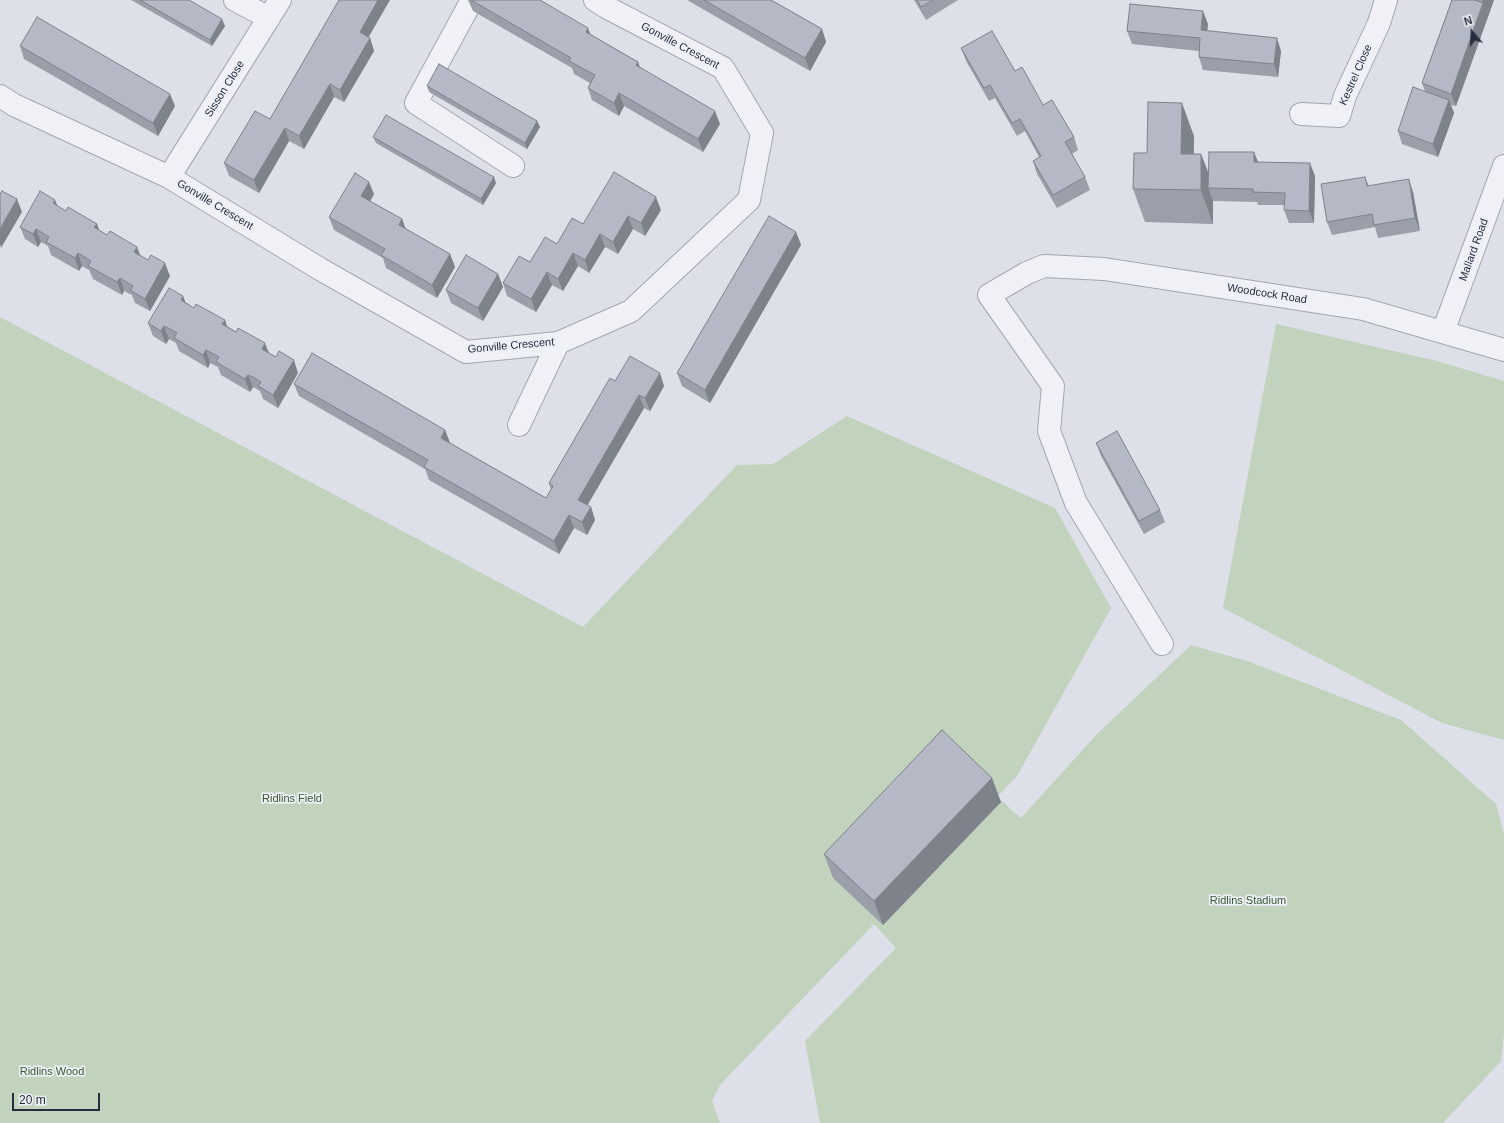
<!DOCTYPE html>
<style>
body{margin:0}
#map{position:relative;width:1504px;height:1123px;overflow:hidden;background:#dde0e8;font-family:Arial,sans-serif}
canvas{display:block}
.north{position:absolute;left:1452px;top:12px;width:40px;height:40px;-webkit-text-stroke:3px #eceff5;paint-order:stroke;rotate:341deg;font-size:11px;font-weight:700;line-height:16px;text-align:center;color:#262d3f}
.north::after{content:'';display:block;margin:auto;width:14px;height:18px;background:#262d3f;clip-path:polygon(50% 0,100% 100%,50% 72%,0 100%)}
.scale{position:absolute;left:12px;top:1093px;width:88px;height:18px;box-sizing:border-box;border:2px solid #262d3f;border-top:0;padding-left:5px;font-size:12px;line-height:14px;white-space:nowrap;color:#262d3f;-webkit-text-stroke:3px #eceff5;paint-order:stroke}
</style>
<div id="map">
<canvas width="1504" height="1123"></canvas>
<div class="north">N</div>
<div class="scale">20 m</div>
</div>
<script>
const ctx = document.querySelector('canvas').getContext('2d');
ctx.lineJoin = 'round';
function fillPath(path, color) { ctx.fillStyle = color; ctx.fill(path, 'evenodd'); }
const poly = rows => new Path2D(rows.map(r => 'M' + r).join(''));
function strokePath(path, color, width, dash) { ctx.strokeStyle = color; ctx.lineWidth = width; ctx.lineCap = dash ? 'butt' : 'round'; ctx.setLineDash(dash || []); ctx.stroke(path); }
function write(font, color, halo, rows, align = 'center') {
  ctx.font = font + ' Arial,sans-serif'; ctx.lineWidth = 3.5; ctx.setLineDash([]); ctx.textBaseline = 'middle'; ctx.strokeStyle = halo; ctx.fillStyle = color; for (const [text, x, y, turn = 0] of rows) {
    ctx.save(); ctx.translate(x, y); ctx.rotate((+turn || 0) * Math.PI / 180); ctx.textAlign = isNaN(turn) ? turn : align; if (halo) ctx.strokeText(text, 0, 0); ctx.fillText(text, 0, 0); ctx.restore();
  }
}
fillPath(poly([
 [0,317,583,627,737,465,773,464,847,416,1055,508,1111,608,1017,776,997,797,1021,818,1098,733,1191,645,1250,662,1401,720,1496,804,1504,834,1504,1033,1501,1061,1443,1123,820,1123,805,1041,896,948,874,924,720,1085,712,1101,720,1123,0,1123],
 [1276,324,1437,361,1504,381,1504,740,1442,723,1223,608]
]), '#c1d2bd');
const minor = poly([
 [235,0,269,18],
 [472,0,416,103,513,166],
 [0,96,14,105,169,177,320,269,466,352,558,343,631,311,749,200,762,133,723,68,606,7,595,0],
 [1301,114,1339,116,1345,96,1379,23,1386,0],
 [169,177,280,0],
 [1443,332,1504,166],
 [519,425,558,343],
 [1162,644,1076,503,1049,431,1053,386,989,295,1027,273,1044,266,1104,269,1363,309,1504,350]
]);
strokePath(minor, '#a2a7b2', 24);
strokePath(minor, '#f0f1f6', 22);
fillPath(poly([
 [131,0,189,0,225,26,212,46],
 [468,0,540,0,590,34,638,62,640,67,720,124,703,152,624,106,619,116,592,100,588,88,590,83,574,74,572,68,473,11],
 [687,0,771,0,822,29,826,42,810,71],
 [914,0,958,0,926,20],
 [1452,0,1494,0,1456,106,1451,105,1454,113,1438,157,1402,144,1398,131,1425,91,1422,83],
 [1208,24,1207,31,1281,51,1278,77,1203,70,1199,57,1199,51,1132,44,1127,31],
 [369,37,370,38,374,51,344,102,334,97,304,149,289,141,259,193,229,176,224,163,270,119],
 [20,46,175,106,158,136,24,59],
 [961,48,1015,71,1043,105,1074,137,1078,150,1072,154,1085,177,1090,190,1057,208,1037,174,1033,161,1039,157,1025,131,1017,136,995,98,989,101,966,61],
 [427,86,537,121,540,127,527,149,429,92],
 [1194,136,1194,154,1201,154,1209,174,1254,152,1258,162,1315,176,1314,223,1289,223,1284,210,1285,205,1258,205,1257,202,1213,201,1213,224,1145,222,1133,189,1147,153],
 [373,137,496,183,483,205,376,143],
 [1365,177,1369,186,1413,192,1420,231,1378,238,1375,227,1332,235,1327,222],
 [374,194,370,201,402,219,405,228,450,254,455,267,437,298,386,268,383,258,334,230,329,217],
 [57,206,66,211,97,224,99,230,141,256,170,276,150,311,135,303,132,295,124,291,122,295,93,279,89,270,82,266,79,271,51,255,48,246,41,242,38,247,25,239,20,227],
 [661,210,645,236,633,229,618,254,605,247,589,273,578,266,563,291,552,285,536,312,507,296,503,283,530,262,557,244,583,224],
 [796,232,801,245,710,403,682,386,677,373],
 [498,274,503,287,483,321,451,303,446,290],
 [183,296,185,302,194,308,225,320,227,326,269,353,298,373,278,408,263,399,260,391,253,387,250,392,221,375,218,367,210,363,208,368,179,351,176,343,169,339,166,344,153,336,148,323],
 [615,381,664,386,650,411,644,408,587,505,591,507,595,520,587,535,574,528,559,554,429,480,425,469,299,396,294,384,445,430,450,443,546,498,551,490,549,483],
 [1096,443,1160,510,1165,522,1144,534,1101,456],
 [1001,802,883,925,833,878,824,854]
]), '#9b9fa9');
fillPath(poly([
 [378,0,390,0,364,45,360,32],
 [1482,0,1494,0,1456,106,1451,94,1483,3],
 [1203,11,1208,24,1206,43,1201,30],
 [222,19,225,26,212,46,210,40],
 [588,28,593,41,586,32],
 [822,29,826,42,810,71,805,58],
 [370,38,374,51,344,102,340,90],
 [1277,38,1281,51,1278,77,1274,64],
 [638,62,642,74,636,65],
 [330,84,334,97,304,149,299,136],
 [619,93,624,106,619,116,614,103],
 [170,94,175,106,158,136,153,123],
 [1449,100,1454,113,1438,157,1433,144],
 [1182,103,1194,136,1193,187,1181,154],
 [715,111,720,124,703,152,698,139],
 [537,121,540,127,527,149,525,143],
 [285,128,289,141,259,193,254,180],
 [1254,152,1259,165,1254,162],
 [1201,154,1214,188,1208,188,1213,201,1213,224,1201,190],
 [1310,163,1315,176,1314,223,1309,211],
 [494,177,496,183,483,205,481,199],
 [1409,179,1413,192,1420,231,1415,218],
 [369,182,374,194,366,209,361,196],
 [656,197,661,210,645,236,641,223],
 [17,199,22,212,1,248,0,244,0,229],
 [55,200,60,212,53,203],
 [628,216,633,229,618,254,613,242],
 [402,219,407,232,399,225],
 [97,224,101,236,94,227],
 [36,229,41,242,38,247,33,234],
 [796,232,801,245,710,403,705,390],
 [600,234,605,247,589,273,585,260],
 [137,247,142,260,134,252],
 [78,253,82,266,79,271,75,258],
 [573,253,578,266,563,291,558,279],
 [450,254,455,267,437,298,432,285],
 [165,263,170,276,150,311,145,299],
 [547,272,552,285,536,312,531,299],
 [498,274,503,287,483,321,478,308],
 [120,278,124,291,122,295,117,282],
 [183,296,188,309,181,300],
 [225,320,229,333,222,324],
 [164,326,169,339,166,344,161,331],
 [265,343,270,356,262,349],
 [206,350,210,363,208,368,203,355],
 [294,360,298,373,278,408,273,395],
 [660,373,664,386,650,411,645,398],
 [248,375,253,387,250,392,245,379],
 [639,395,644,408,583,513,578,500],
 [445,430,450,443,441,438],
 [591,507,595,520,587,535,582,522],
 [569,515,574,528,559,554,554,541],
 [992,778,1001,802,883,925,874,901]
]), '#7e828a');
const building = poly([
 [140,0,189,0,222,19,210,40,140,0],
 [339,0,378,0,360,32,370,38,340,90,330,84,299,136,285,128,254,180,224,163,255,111,270,119,339,0],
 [471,0,540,0,588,28,586,32,638,62,636,65,715,111,698,139,619,93,614,103,588,88,595,75,569,61,571,58,471,0],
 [704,0,771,0,822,29,805,58,704,0],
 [917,0,933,0,921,7,917,0],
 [1452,0,1475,0,1483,3,1451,94,1422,83,1452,0],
 [1130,4,1203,11,1201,30,1277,38,1274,64,1199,57,1200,38,1127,31,1130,4],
 [37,17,170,94,153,123,20,46,37,17],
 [992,31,1015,71,1022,67,1043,105,1052,100,1074,137,1065,142,1085,177,1053,195,1033,161,1041,156,1020,119,1012,123,990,85,984,88,961,48,992,31],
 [439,64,537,121,525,143,427,86,439,64],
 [1413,87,1449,100,1433,144,1398,131,1413,87],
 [1148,102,1182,103,1181,154,1201,154,1201,190,1133,189,1134,153,1147,153,1148,102],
 [386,115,494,177,481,199,373,137,386,115],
 [1209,152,1254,152,1254,162,1310,163,1309,211,1284,210,1285,193,1253,192,1253,189,1208,188,1209,152],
 [614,172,656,197,641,223,628,216,613,242,600,234,585,260,573,253,558,279,547,272,531,299,503,283,519,256,530,262,545,237,557,244,572,218,583,224,614,172],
 [355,173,369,182,361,196,402,219,399,225,450,254,432,285,381,255,385,249,329,217,355,173],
 [1365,177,1367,186,1409,179,1415,218,1374,225,1372,214,1327,222,1321,184,1365,177],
 [2,191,17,199,0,229,0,194,2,191],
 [40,191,55,200,53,203,66,211,68,207,97,224,94,227,107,235,110,231,137,247,134,252,148,260,151,255,165,263,145,299,130,290,133,286,120,278,117,282,88,266,91,261,78,253,75,258,46,242,49,237,36,229,33,234,20,227,40,191],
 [769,216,796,232,705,390,677,373,769,216],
 [466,255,498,274,478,308,446,290,466,255],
 [169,288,183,296,181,300,194,308,196,304,225,320,222,324,236,332,238,328,265,343,262,349,276,357,279,351,294,360,273,395,258,386,261,382,255,378,248,375,245,379,216,362,219,357,206,350,203,355,174,338,177,333,172,330,164,326,161,331,148,323,169,288],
 [312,353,445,430,441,438,546,498,553,486,549,483,610,378,615,381,630,356,660,373,645,398,639,395,578,500,591,507,582,522,569,515,554,541,424,467,428,460,294,384,312,353],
 [1117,431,1160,510,1139,521,1096,443,1117,431],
 [942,730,992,778,874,901,824,854,942,730]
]);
fillPath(building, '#b4b9c5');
strokePath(building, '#7e828a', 1);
write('11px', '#262d3f', '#eceff5', [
 ["Gonville Crescent",680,46,28],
 ["Kestrel Close",1356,75,-66],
 ["Sisson Close",225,89,-58],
 ["Gonville Crescent",215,205,31],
 ["Mallard Road",1474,250,-70],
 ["Woodcock Road",1267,294,9],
 ["Gonville Crescent",511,346,-5]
]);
write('11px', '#375b32', '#eceff5', [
 ["Ridlins Field",292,799],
 ["Ridlins Stadium",1248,901],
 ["Ridlins Wood",52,1072]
]);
</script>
